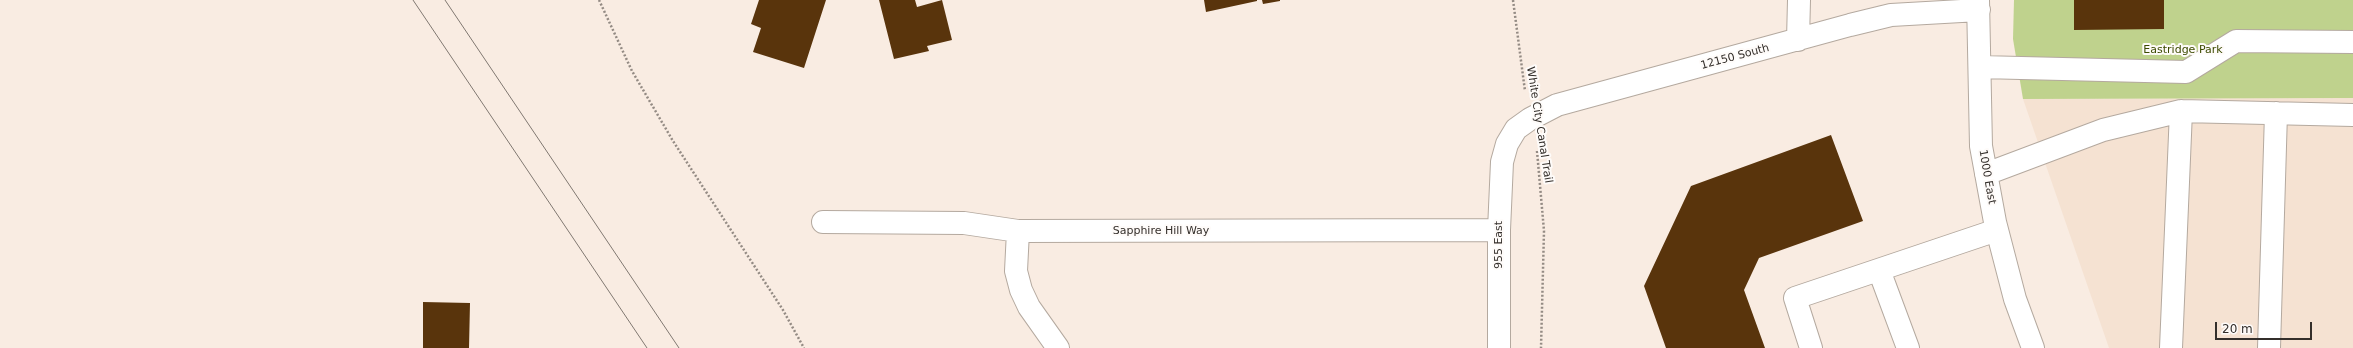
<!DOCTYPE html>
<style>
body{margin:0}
#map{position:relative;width:2353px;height:348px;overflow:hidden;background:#f9ece2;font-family:"DejaVu Sans",sans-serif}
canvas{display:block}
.scale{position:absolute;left:2215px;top:322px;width:97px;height:18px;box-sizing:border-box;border:2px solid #342f2b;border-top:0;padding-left:5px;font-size:12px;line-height:14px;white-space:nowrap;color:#342f2b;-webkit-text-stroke:3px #fefbf9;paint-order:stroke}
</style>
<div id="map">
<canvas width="2353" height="348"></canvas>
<div class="scale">20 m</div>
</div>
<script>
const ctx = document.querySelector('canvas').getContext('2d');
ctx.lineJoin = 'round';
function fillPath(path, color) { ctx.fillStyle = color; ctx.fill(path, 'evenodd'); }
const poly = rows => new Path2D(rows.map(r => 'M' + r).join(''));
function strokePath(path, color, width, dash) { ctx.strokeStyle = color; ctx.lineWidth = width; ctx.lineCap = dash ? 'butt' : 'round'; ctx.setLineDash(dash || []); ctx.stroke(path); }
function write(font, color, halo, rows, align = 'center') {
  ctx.font = font + ' "DejaVu Sans",sans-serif'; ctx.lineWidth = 4; ctx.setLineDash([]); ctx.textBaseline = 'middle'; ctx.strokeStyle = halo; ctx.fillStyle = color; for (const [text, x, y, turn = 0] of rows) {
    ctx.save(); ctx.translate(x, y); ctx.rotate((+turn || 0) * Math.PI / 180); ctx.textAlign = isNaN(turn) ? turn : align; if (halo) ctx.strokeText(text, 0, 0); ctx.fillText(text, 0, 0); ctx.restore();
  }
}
fillPath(poly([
 [2353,98,2353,348,2109,348,2023,99]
]), '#f5e2d2');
fillPath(poly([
 [2014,0,2353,0,2353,98,2023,99,2013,39]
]), '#bfd28d');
fillPath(poly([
 [759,0,826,0,804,68,753,52,761,28,751,24],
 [879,0,915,0,917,7,942,0,952,40,927,46,929,51,894,59],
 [1204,0,1257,0,1257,1,1206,12],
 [1262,0,1280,0,1280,1,1263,4],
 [2074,0,2164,0,2164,29,2074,30],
 [1831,135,1863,221,1759,258,1744,290,1765,348,1666,348,1644,286,1691,186],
 [423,302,470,303,469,348,423,348]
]), '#59340c');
const minor = poly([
 [1978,0,1981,146,1995,222,2015,299,2033,348],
 [1798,40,1799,0],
 [1980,67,2186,72,2236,41,2353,42],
 [1986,174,2103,130,2181,111,2353,115],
 [823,222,964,223,1018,231,1499,230],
 [1018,231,1016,271,1021,290,1029,307,1058,348],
 [1879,270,1908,348],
 [1499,348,1499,230,1502,162,1507,144,1516,129,1530,119,1557,105,1850,25,1891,15,1979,10],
 [1811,348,1795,298,1997,230],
 [2171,348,2181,111],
 [2269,348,2276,113]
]);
strokePath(minor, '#b4a99f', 24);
strokePath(poly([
 [599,0,632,71,673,141,783,310,804,348],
 [1513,0,1525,91],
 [1537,151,1544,231,1541,348]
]), '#948b84', 2.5, [2, 2]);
strokePath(minor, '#fff', 22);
strokePath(poly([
 [413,0,647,348],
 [445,0,679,348]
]), '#807871', 1);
write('11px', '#3c4a00', '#fefbf9', [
 ["Eastridge Park",2183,50]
]);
write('11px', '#342f2b', '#fefbf9', [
 ["12150 South",1735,57,-15],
 ["White City Canal Trail",1539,125,81],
 ["1000 East",1987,177,80],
 ["Sapphire Hill Way",1161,231],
 ["955 East",1499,245,-90]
]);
</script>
